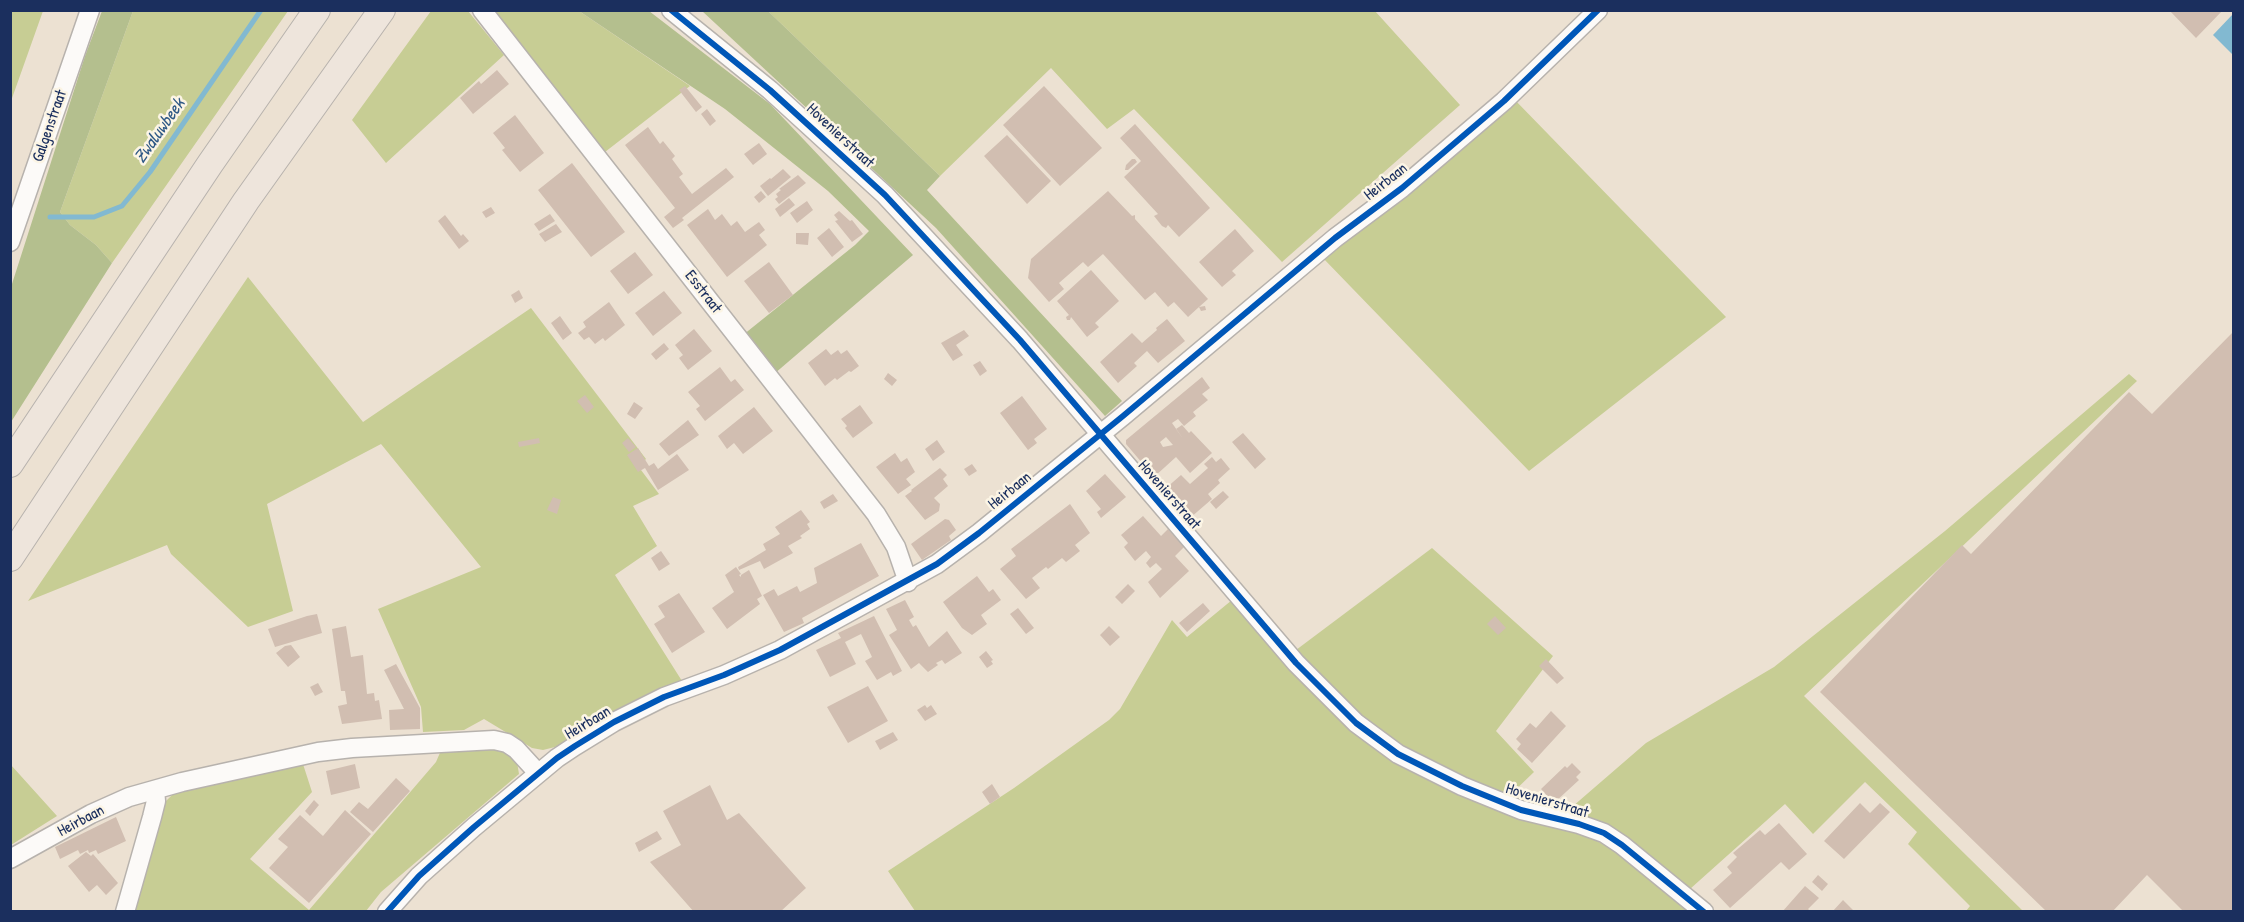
<!DOCTYPE html>
<style>
body{margin:0}
#map{position:relative;width:2244px;height:922px;overflow:hidden;background:#ece1d2;font-family:"Patrick Hand",sans-serif}
canvas{display:block}
.frame{position:absolute;inset:0;border:12px solid #1b2f5e;pointer-events:none}
</style>
<div id="map">
<canvas width="2244" height="922"></canvas>
<div class="frame"></div>
</div>
<script>
const ctx = document.querySelector('canvas').getContext('2d');
ctx.lineJoin = 'round';
function fillPath(path, color) { ctx.fillStyle = color; ctx.fill(path, 'evenodd'); }
const poly = rows => new Path2D(rows.map(r => 'M' + r).join(''));
function strokePath(path, color, width, dash) { ctx.strokeStyle = color; ctx.lineWidth = width; ctx.lineCap = dash ? 'butt' : 'round'; ctx.setLineDash(dash || []); ctx.stroke(path); }
function write(font, color, halo, rows, align = 'center') {
  ctx.font = font + ' "Patrick Hand",sans-serif'; ctx.lineWidth = 5; ctx.setLineDash([]); ctx.textBaseline = 'middle'; ctx.strokeStyle = halo; ctx.fillStyle = color; for (const [text, x, y, turn = 0] of rows) {
    ctx.save(); ctx.translate(x, y); ctx.rotate((+turn || 0) * Math.PI / 180); ctx.textAlign = isNaN(turn) ? turn : align; if (halo) ctx.strokeText(text, 0, 0); ctx.fillText(text, 0, 0); ctx.restore();
  }
}
fillPath(poly([
 [11,10,43,11,11,101,10,11],
 [133,11,288,11,112,263,96,245,70,225,60,212],
 [431,11,468,11,504,55,386,163,352,120],
 [487,11,579,11,690,86,605,152],
 [768,11,1375,11,1460,105,1282,262,1134,109,1107,129,1051,68,940,176],
 [1513,98,1726,317,1529,471,1322,257],
 [248,277,363,422,531,308,646,459,638,466,659,494,633,506,657,546,615,575,682,681,555,747,543,750,532,748,484,719,464,730,423,732,421,707,378,609,481,567,381,444,267,504,293,611,248,627,171,554,167,545,28,601],
 [2129,374,2137,381,1804,696,2023,911,1966,911,1970,906,1908,844,1917,832,1865,782,1813,834,1785,804,1690,889,1623,838,1565,813,1646,743,1774,667,1945,531],
 [1432,548,1553,656,1496,731,1534,772,1507,798,1402,748,1376,728,1342,698,1296,650],
 [1232,600,1331,709,1367,743,1414,770,1508,815,1588,836,1617,852,1693,911,915,911,888,871,1014,788,1109,720,1120,709,1172,620,1187,637],
 [491,745,512,755,517,762,519,774,381,892,366,911,129,912,155,818,165,802,177,790,302,761,312,792,250,859,309,910,436,762,442,748],
 [11,765,57,816,11,845]
]), '#c7cd94');
fillPath(poly([
 [102,11,133,11,60,212,70,225,96,245,112,263,11,422,11,287,85,56],
 [579,11,649,11,770,104,913,255,774,374,743,335,855,245,869,231,828,191,725,109],
 [702,11,768,11,940,176,927,190,1122,401,1105,416,936,228]
]), '#b4bf8e');
fillPath(poly([
 [2233,14,2233,55,2213,35]
]), '#82b9d1');
strokePath(poly([
 [50,217,94,217,122,206,150,172,261,10]
]), '#82b9d1', 5);
fillPath(poly([
 [2169,10,2223,10,2196,38],
 [497,70,509,84,473,114,460,98,479,81,481,84],
 [685,86,702,107,696,112,679,90],
 [1044,86,1102,148,1060,186,1003,125],
 [707,109,716,121,710,126,701,114],
 [515,115,544,153,520,172,502,150,505,148,493,133],
 [1135,124,1210,208,1179,237,1168,225,1166,228,1162,226,1154,216,1158,214,1124,177,1141,161,1120,138],
 [648,127,660,144,663,141,675,156,672,159,683,174,679,177,692,194,726,168,734,177,682,218,684,220,673,228,664,217,675,208,625,145],
 [1007,135,1051,181,1027,204,984,156],
 [759,143,767,154,753,165,744,154],
 [1132,159,1135,159,1137,162,1128,170,1125,170,1126,165],
 [572,163,625,232,591,257,538,190],
 [783,169,791,177,768,196,760,186,770,178,771,179],
 [798,175,806,183,779,204,775,199,778,197,776,194,781,190,779,189],
 [761,191,766,197,759,203,754,197],
 [1108,191,1132,216,1135,215,1135,219,1208,299,1199,307,1205,306,1206,310,1201,311,1199,307,1188,317,1174,302,1168,307,1155,292,1145,300,1103,254,1088,267,1083,262,1059,283,1064,289,1049,302,1028,278,1031,259],
 [789,198,795,205,780,217,775,209],
 [807,201,813,210,797,223,790,213],
 [491,207,495,213,486,218,482,212],
 [708,209,715,220,722,214,731,226,737,221,745,232,759,222,765,230,759,235,767,245,727,277,687,225],
 [839,211,850,221,852,220,863,234,852,242,835,221,838,220,834,215],
 [550,214,555,221,539,231,534,224],
 [445,215,461,236,463,234,469,241,459,249,438,221],
 [556,224,562,232,545,242,539,234],
 [829,228,844,247,832,257,817,238],
 [1235,229,1254,251,1232,271,1236,275,1222,287,1199,262],
 [796,233,809,233,808,245,796,244],
 [635,252,653,275,628,294,610,271],
 [769,262,793,295,769,313,744,281],
 [1091,270,1119,301,1095,323,1099,327,1087,337,1071,317,1070,320,1067,320,1066,317,1069,315,1057,301],
 [519,290,523,298,515,303,511,295],
 [664,291,682,313,653,336,635,313],
 [609,302,625,325,605,341,603,338,595,344,589,337,584,340,578,333,586,327,583,322],
 [560,316,572,333,563,340,551,323],
 [1167,319,1185,341,1158,363,1147,351,1134,363,1137,366,1118,383,1100,362,1132,333,1142,343,1157,330,1156,328],
 [694,329,712,351,688,370,679,358,683,355,675,345],
 [964,330,969,336,956,345,963,355,953,361,941,343],
 [2234,331,2234,912,2184,912,2147,875,2112,912,2047,912,1820,692,1962,545,1971,554,2129,392,2152,414],
 [664,343,669,349,656,360,651,354],
 [826,349,831,355,838,350,841,354,847,350,859,366,851,372,849,371,837,380,835,378,825,386,808,363],
 [980,361,987,371,980,376,973,365],
 [720,367,731,382,735,379,744,390,705,421,696,409,700,406,688,392],
 [888,373,897,380,892,386,884,379],
 [1202,377,1210,388,1202,394,1208,400,1193,412,1196,416,1184,426,1178,419,1172,423,1184,440,1176,429,1182,425,1189,433,1191,431,1212,453,1190,473,1176,457,1154,477,1126,444,1126,440],
 [1166,437,1173,445,1163,447,1160,442],
 [585,395,594,407,587,413,577,401],
 [1022,396,1047,429,1034,439,1037,443,1028,450,1000,413],
 [634,402,643,408,635,419,627,414],
 [860,405,873,423,853,438,845,428,847,426,841,419],
 [754,407,773,431,743,454,734,443,727,449,718,436],
 [688,420,699,435,669,456,659,444],
 [1243,433,1266,459,1255,469,1232,442],
 [539,438,540,443,519,447,518,442],
 [628,438,636,447,629,452,622,443],
 [937,440,945,452,933,461,925,449],
 [638,448,649,466,654,463,658,469,677,454,689,470,658,490,645,468,638,472,627,455],
 [895,453,901,462,907,458,915,472,906,479,911,485,898,494,876,467],
 [1212,457,1216,462,1221,458,1230,469,1218,480,1220,483,1208,494,1212,499,1190,518,1165,489,1181,475,1190,484,1208,468,1204,464],
 [972,464,977,471,969,476,964,469],
 [940,468,947,475,943,479,948,486,934,498,940,504,939,511,925,520,905,496,912,491,911,490],
 [1105,474,1126,497,1101,518,1097,512,1101,509,1086,491],
 [1223,491,1229,497,1216,509,1210,502],
 [833,494,838,501,824,509,820,502],
 [553,497,561,500,557,514,547,510],
 [1070,504,1090,533,1075,545,1080,551,1066,562,1062,558,1048,569,1046,567,1032,578,1040,588,1026,599,1000,569,1016,556,1011,549],
 [801,510,810,522,807,524,810,529,800,536,802,538,788,546,793,553,764,569,760,561,739,570,738,567,766,550,763,544,780,534,775,527],
 [1143,516,1161,536,1168,529,1184,547,1175,556,1189,571,1160,598,1148,582,1162,569,1156,563,1150,568,1146,563,1151,557,1146,551,1135,561,1124,547,1128,543,1121,535],
 [945,519,949,520,956,530,949,536,951,540,922,560,911,544],
 [861,543,879,576,802,618,804,623,784,632,763,595,774,589,778,596,797,586,800,592,817,583,814,568],
 [661,551,670,564,659,571,651,558],
 [736,567,741,574,739,575,741,577,741,575,749,570,762,596,757,599,760,604,727,629,712,608,734,592,725,575],
 [977,576,989,592,993,589,1001,600,981,615,987,624,972,635,962,628,943,602],
 [1128,584,1135,591,1122,604,1115,597],
 [679,593,705,632,672,653,654,624,665,617,658,606],
 [905,600,914,617,909,620,913,627,916,625,929,647,947,631,962,653,945,664,942,660,936,663,938,665,928,672,919,663,911,669,889,635,897,630,886,609],
 [1203,603,1210,611,1187,632,1179,623],
 [1018,608,1034,628,1026,634,1010,614],
 [317,614,322,633,275,647,268,629,307,616],
 [874,616,902,671,893,676,891,672,877,680,865,661,872,657,861,634,845,642,856,664,830,677,816,650,841,638,838,633],
 [1495,616,1506,628,1498,635,1487,624],
 [346,626,351,657,363,655,367,694,374,693,375,701,379,700,382,719,342,724,338,706,347,704,345,691,341,691,332,629],
 [1109,626,1120,637,1110,646,1100,635],
 [291,645,300,657,288,667,276,653,285,646],
 [986,651,993,660,991,661,993,664,987,668,979,657],
 [1546,659,1564,678,1557,684,1539,666],
 [396,664,420,708,420,729,390,730,389,710,404,709,384,670],
 [318,683,323,692,315,696,310,687],
 [868,686,888,721,848,743,827,707],
 [925,705,927,708,931,705,937,714,925,721,917,710],
 [1551,711,1566,726,1532,763,1517,749,1521,744,1516,739,1530,723,1536,728],
 [893,732,898,740,880,750,875,741],
 [1572,763,1581,772,1576,777,1579,780,1554,803,1541,789,1565,766,1567,768],
 [355,764,360,788,331,795,326,771],
 [396,778,410,791,373,832,350,812,359,802,368,809],
 [992,784,1000,797,990,804,982,792],
 [710,785,727,820,739,813,806,888,780,912,694,912,650,862,681,845,663,811],
 [314,800,319,805,310,816,305,811],
 [1860,803,1870,813,1880,803,1890,812,1844,859,1824,841],
 [345,810,371,834,309,903,269,868,288,847,278,839,300,815,323,836],
 [116,817,126,841,98,854,96,850,89,853,88,850,80,854,78,850,60,859,55,847],
 [1779,823,1807,854,1789,870,1781,862,1730,908,1713,890,1732,873,1727,867,1737,857,1733,853,1760,830,1765,835],
 [657,831,662,839,639,852,635,843],
 [86,852,91,856,93,854,118,883,106,895,97,885,89,892,68,866],
 [1818,875,1828,884,1822,891,1812,882],
 [1805,886,1819,898,1808,909,1811,912,1782,912],
 [1843,900,1855,912,1832,912]
]), '#d1beb1');
const minor = poly([
 [482,10,876,514,896,547,908,582],
 [671,10,770,90,885,195,1020,340,1296,663,1356,723,1398,754,1462,786,1521,810,1579,824,1604,833,1622,845,1704,912],
 [10,242,90,10],
 [10,859,91,814,129,797,182,782,318,752,352,748,494,740,507,743,516,749,538,773],
 [125,912,152,817,156,801,155,790],
 [387,912,419,876,474,827,557,758,575,746,614,722,664,697,724,675,780,650,937,564,979,533,1123,416,1335,238,1402,188,1504,101,1598,10]
]);
const highway = poly([
 [10,464,210,164,317,10],
 [10,558,246,201,382,10]
]);
strokePath(minor, '#b7b2ad', 21);
strokePath(highway, '#b7b2ad', 28);
strokePath(minor, '#fcfaf8', 18);
strokePath(highway, '#eee5dc', 26);
strokePath(poly([
 [671,10,770,90,885,195,1020,340,1296,663,1356,723,1398,754,1462,786,1521,810,1579,824,1604,833,1622,845,1704,912],
 [387,912,419,876,474,827,557,758,575,746,614,722,664,697,724,675,780,650,937,564,979,533,1123,416,1335,238,1402,188,1504,101,1598,10]
]), '#0057b8', 6);
write('16px', '#1b2f5e', '#fcf5e5', [
 ["Galgenstraat",50,126,-71],
 ["Hovenierstraat",840,136,43],
 ["Heirbaan",1386,182,-38],
 ["Esstraat",703,292,52],
 ["Heirbaan",1010,491,-39],
 ["Hovenierstraat",1169,495,49],
 ["Heirbaan",588,723,-31],
 ["Hovenierstraat",1547,801,17],
 ["Heirbaan",81,821,-28]
]);
write('italic 18px', '#2f5986', '#fcf5e5', [
 ["Zwaluwbeek",160,131,-55]
]);
</script>
